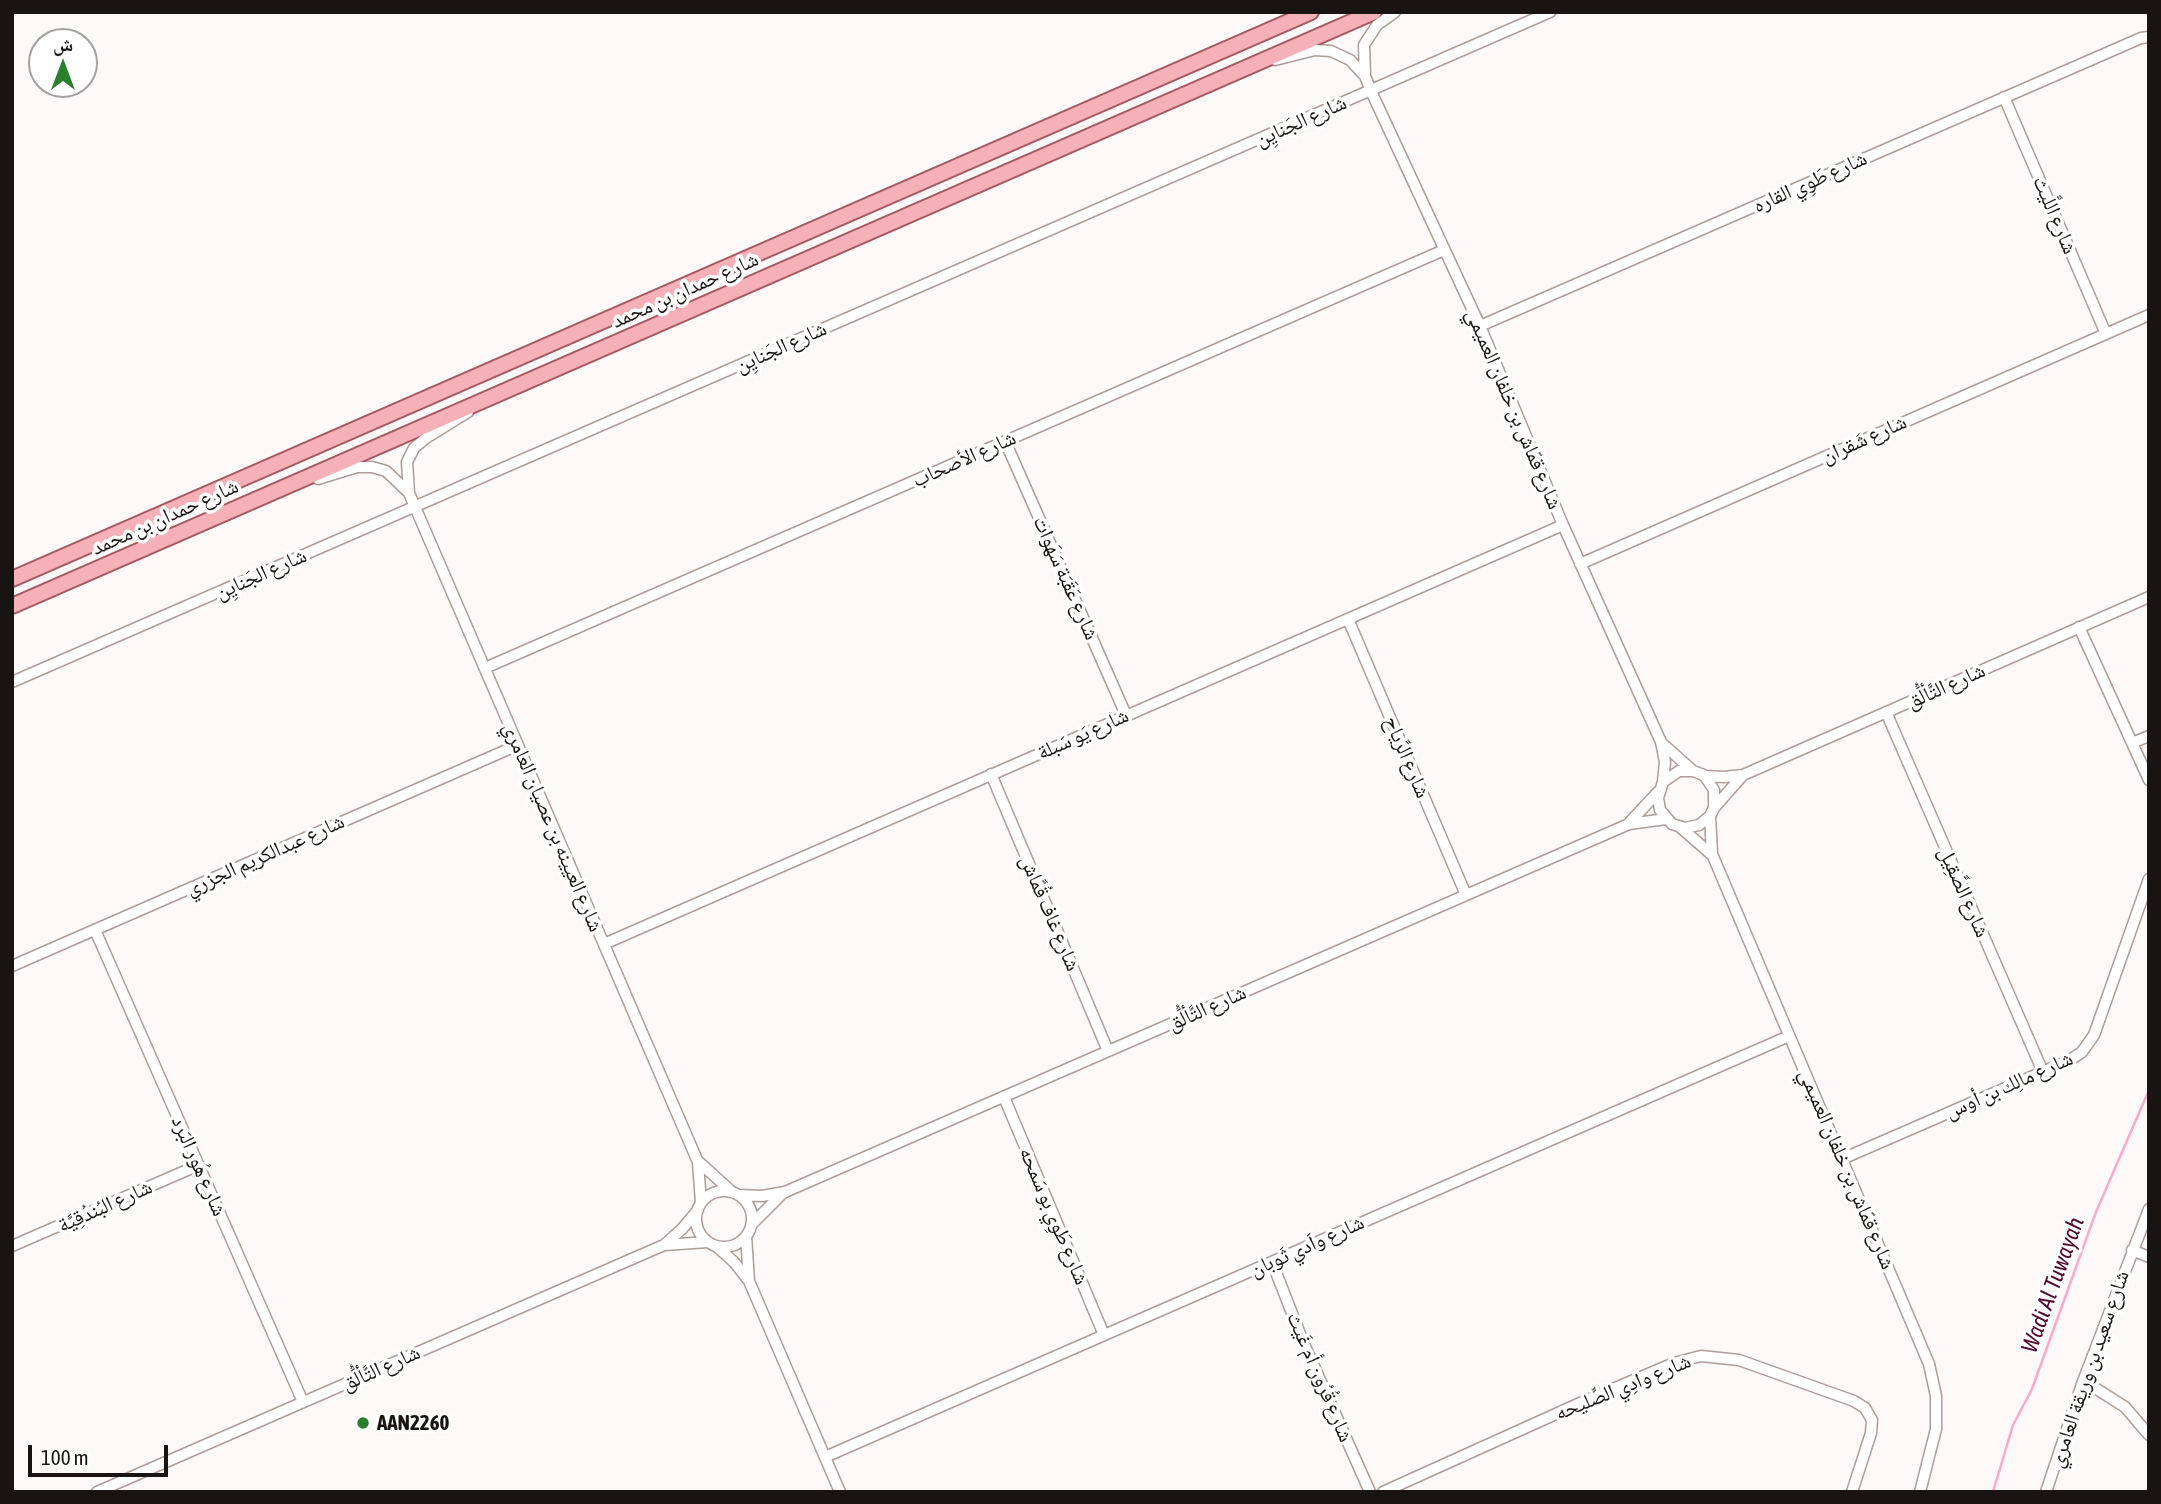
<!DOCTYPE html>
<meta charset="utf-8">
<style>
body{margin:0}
#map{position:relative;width:2161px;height:1504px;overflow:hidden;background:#fdf9f8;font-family:"Asap Condensed","Noto Naskh Arabic",sans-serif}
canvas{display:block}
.frame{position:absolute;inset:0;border:14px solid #191311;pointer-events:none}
.north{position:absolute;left:28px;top:28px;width:70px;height:70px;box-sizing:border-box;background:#fff;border:2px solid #a3a1a0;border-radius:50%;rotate:0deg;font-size:19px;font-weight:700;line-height:28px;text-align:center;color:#191311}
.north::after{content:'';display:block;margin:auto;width:24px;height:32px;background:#2a7f2c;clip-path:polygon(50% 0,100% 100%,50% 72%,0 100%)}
.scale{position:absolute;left:28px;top:1445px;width:140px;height:32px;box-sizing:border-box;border:4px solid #191311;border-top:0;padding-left:9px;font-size:21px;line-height:24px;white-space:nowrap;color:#191311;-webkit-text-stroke:5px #fff;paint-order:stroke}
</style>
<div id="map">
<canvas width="2161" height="1504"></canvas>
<div class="frame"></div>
<div class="north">ش</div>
<div class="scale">100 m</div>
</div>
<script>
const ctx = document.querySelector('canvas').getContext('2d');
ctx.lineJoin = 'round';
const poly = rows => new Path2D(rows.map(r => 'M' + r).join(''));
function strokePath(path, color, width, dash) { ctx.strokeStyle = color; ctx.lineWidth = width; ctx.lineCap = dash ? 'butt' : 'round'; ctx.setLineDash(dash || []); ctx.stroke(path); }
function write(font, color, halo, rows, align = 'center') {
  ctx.font = font + ' "Asap Condensed","Noto Naskh Arabic",sans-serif'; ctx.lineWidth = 7; ctx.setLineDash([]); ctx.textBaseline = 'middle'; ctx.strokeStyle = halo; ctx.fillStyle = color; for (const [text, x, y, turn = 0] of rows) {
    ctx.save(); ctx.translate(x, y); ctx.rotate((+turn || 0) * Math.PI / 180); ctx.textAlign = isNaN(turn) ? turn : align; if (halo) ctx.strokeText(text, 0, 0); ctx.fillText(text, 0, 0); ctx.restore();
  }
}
strokePath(poly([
 [1993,1492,2013,1425,2032,1389,2096,1212,2149,1090]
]), '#fda9cc', 2.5);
const street = poly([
 [1395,12,1377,25,1364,45,1365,76,1371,91,1480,326,1563,525,1661,742,1665,762,1663,782,1658,798,1660,810,1672,824,1685,828,1699,825,1710,816,1714,808,1714,790,1704,775,1693,771,1679,771,1663,782],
 [1275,60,1315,50,1331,51,1350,60,1365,76],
 [2004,97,2106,334],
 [1480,326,2141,38,2149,37],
 [468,412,426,438,414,448,407,462,409,493,698,1162,701,1203],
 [1005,441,1126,715],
 [318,479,357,467,372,467,386,471,408,492],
 [1580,564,2149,315],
 [1348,619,1466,895],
 [2079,627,2149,780],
 [485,668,1444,250],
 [12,682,1550,12],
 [1886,712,2043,1072],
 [2132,743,2149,736],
 [1664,745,1692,770],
 [991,774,1108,1051],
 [1704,776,1724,777,1743,775,2149,597],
 [1714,808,1743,775],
 [1710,816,1712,854,1929,1364,1936,1396,1936,1429,1920,1492],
 [1630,822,1658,792],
 [1680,827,1711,854],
 [95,930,303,1402],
 [604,944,1563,525],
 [12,966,518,745],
 [1004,1097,1104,1335],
 [1842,1159,2070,1060,2082,1052,2094,1035,2149,879],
 [699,1162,732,1192],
 '696 1219a28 28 0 1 1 56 0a28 28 0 1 1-56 0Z',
 [739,1195,762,1196,785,1192,1629,824,1666,819],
 [752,1224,782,1194],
 [746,1236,749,1281],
 [664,1245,708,1242],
 [12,1246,199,1165],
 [716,1246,734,1262,749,1281,840,1492],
 [2132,1250,2149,1257],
 [1272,1262,1304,1344,1370,1492],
 [2082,1384,2095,1388,2125,1407,2149,1435],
 [825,1457,1789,1036],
 [97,1492,664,1245,682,1229,698,1210],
 [1383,1492,1589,1399,1674,1363,1701,1356,1739,1360,1854,1401,1865,1408,1872,1420,1871,1433,1852,1492],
 [2046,1492,2082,1384,2149,1209]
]);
const primary = poly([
 [12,579,1311,12],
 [12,606,1374,12]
]);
strokePath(street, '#ae9c97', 13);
strokePath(primary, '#a5585f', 18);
strokePath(street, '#fff', 10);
strokePath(primary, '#f6b1b8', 14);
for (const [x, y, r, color] of [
 [363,1423,7,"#2a7f2c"]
]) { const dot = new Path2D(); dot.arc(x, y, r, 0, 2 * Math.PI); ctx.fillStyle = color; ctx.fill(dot); strokePath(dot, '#fff', 2.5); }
write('21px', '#191311', '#fff', [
 ["شارع الجَنايِن",1301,121,-24],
 ["شارع طَوِي القاره",1810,182,-24],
 ["شارع اللَّيث",2055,215,67],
 ["شارع حمدان بن محمد",685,290,-24],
 ["شارع الجَنايِن",781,347,-24],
 ["شارع قمّاش بن خلفان العميمي",1514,409,67],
 ["شارع شَقران",1864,439,-24],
 ["شارع الأصحاب",964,459,-24],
 ["شارع حمدان بن محمد",165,517,-24],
 ["شارع الجَنايِن",261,574,-24],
 ["شارع عَقَبَة سَهَوات",1066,578,66],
 ["شارع التَّألُّق",1946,686,-24],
 ["شارع يَو سَبلة",1083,734,-24],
 ["شارع الرِّياح",1407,757,67],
 ["شارع العيينه بن عصيان العامري",553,827,67],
 ["شارع عبدالكريم الجزري",265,855,-24],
 ["شارع الصَّقِيل",1964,892,66],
 ["شارع غاف قُمَّاش",1050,913,67],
 ["شارع التَّألُّق",1207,1008,-24],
 ["شارع مالِك بن أوس",2009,1085,-24],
 ["شارع هُور البَرد",199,1166,66],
 ["شارع قمّاش بن خلفان العميمي",1847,1169,67],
 ["شارع البُندُقِيَّة",105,1206,-24],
 ["شارع طَوِي بو سَمحه",1054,1216,67],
 ["شارع واَدي ثَوبان",1307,1246,-24],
 ["شارع التَّألُّق",381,1368,-24],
 ["شارع سعيد بن وريقة العامري",2089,1369,-71],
 ["شارع قُرُون أم غَيث",1320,1377,67],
 ["شارع وادِي الصِّليحه",1623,1387,-22]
]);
write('bold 21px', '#191311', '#fff', [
 ["AAN2260",377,1423]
], 'left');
write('italic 23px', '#50062f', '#fff', [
 ["Wadi Al Tuwayah",2053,1285,-70]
]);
</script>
